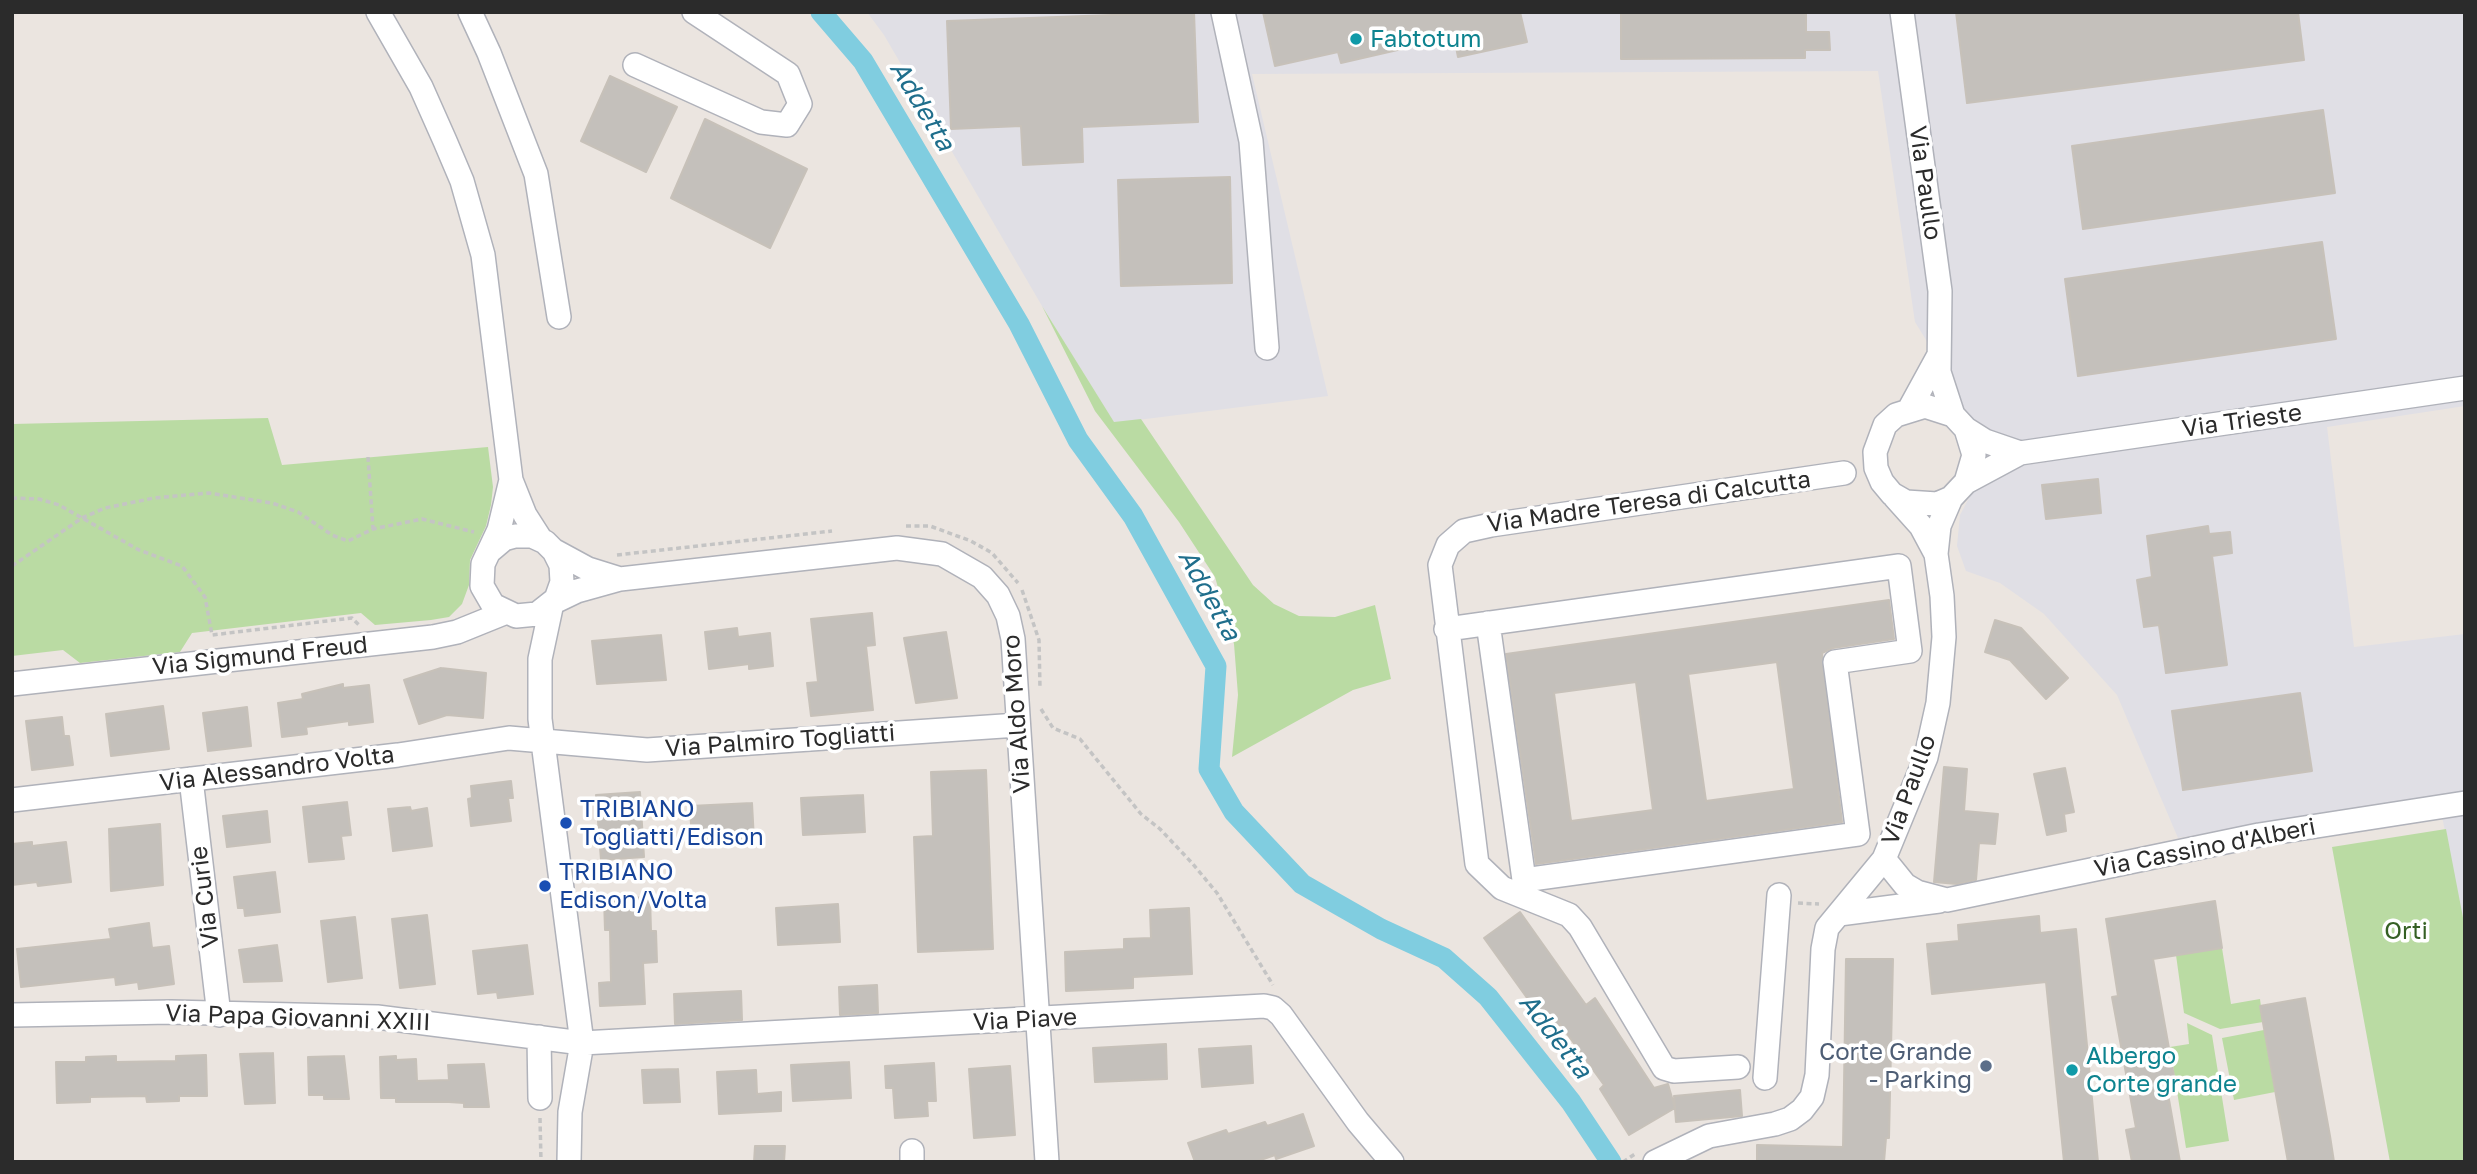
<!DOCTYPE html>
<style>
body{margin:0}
#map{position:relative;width:2477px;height:1174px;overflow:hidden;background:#ebe5e0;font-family:"Golos Text",sans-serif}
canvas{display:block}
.frame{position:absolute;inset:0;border:14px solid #2b2b2b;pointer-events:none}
</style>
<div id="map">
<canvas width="2477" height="1174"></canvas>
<div class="frame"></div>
</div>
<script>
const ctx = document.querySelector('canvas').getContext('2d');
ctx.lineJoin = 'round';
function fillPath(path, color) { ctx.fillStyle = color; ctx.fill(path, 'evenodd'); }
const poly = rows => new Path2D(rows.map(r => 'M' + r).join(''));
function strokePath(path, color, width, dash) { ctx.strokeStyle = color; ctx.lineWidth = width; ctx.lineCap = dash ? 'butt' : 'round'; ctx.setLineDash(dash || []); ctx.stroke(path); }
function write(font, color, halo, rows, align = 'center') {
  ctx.font = font + ' "Golos Text",sans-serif'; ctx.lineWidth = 7; ctx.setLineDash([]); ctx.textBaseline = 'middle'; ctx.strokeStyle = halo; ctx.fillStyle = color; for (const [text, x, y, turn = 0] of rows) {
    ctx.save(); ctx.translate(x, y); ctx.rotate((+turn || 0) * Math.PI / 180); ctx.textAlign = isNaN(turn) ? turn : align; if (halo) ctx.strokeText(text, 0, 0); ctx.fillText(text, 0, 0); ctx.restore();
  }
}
fillPath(poly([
 [867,12,2465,12,2465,406,2327,427,2354,647,2465,634,2465,928,2438,797,2178,838,2117,695,2044,614,2000,583,1966,571,1957,546,1960,515,1971,494,2021,442,1978,426,1964,410,1955,387,1915,322,1878,71,1252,74,1328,396,1114,423,1042,306,884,35]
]), '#e0dfe5');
fillPath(poly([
 [1042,306,1114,422,1141,419,1253,585,1274,604,1299,616,1335,617,1375,605,1391,679,1353,690,1232,757,1238,695,1234,644,1215,577,1179,522,1095,411],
 [268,418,282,465,488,447,493,487,491,505,486,526,470,560,469,585,462,604,449,617,431,620,375,625,361,613,192,633,180,652,80,663,63,650,12,656,12,424],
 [2446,829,2465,928,2465,1162,2390,1162,2332,847],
 [2222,948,2231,1004,2260,999,2263,1022,2220,1029,2184,1013,2176,955],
 [2187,1023,2212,1035,2229,1141,2186,1148,2170,1047,2189,1044],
 [2264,1030,2275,1092,2234,1100,2222,1038]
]), '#badba3');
strokePath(poly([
 [821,12,863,61,1019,324,1078,440,1133,516,1216,666,1209,769,1234,812,1302,884,1381,929,1444,958,1488,997,1571,1102,1611,1162]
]), '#80cde0', 21);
const building = poly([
 [1194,12,1198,122,1082,127,1083,162,1023,165,1021,126,951,129,947,21,1194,12],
 [1263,12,1520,12,1527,42,1458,57,1454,37,1341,63,1338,52,1275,66,1263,12],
 [1621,12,1806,12,1806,32,1829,32,1830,50,1805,50,1805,58,1621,59,1621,12],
 [1956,12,2298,12,2304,60,1967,103,1956,12],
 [610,76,677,107,646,172,581,141,610,76],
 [2323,110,2335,193,2083,229,2072,146,2323,110],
 [705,119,807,169,770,248,671,198,705,119],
 [1230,177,1232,283,1121,286,1118,180,1230,177],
 [2322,242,2336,339,2078,376,2065,279,2322,242],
 [2098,479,2101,513,2046,519,2042,485,2098,479],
 [2208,526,2209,534,2230,532,2232,553,2212,556,2227,665,2166,673,2159,625,2144,627,2137,580,2152,577,2147,536,2208,526],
 [1889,600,1894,639,1833,648,1822,653,1842,822,1536,864,1506,654,1889,600],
 [1777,662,1794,789,1706,801,1688,674,1777,662],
 [1636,682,1653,810,1571,821,1554,693,1636,682],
 [872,613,875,645,866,646,873,710,811,716,807,683,818,682,811,619,872,613],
 [1995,620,2021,628,2068,678,2046,699,2010,660,1985,652,1995,620],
 [737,628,738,637,770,633,773,666,749,669,749,664,709,669,705,632,737,628],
 [946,632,957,698,916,703,904,638,946,632],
 [661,635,666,680,597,684,592,641,661,635],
 [441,668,486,673,483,718,447,715,419,724,404,680,441,668],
 [343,684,343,688,369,685,373,722,349,725,349,721,306,727,307,734,282,737,278,703,303,699,302,694,343,684],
 [2300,693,2312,771,2183,790,2172,711,2300,693],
 [163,706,169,749,111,756,106,714,163,706],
 [247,707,251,746,208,751,203,713,247,707],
 [62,717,64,736,69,736,73,765,32,770,26,721,62,717],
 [1944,767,1967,769,1964,811,1998,814,1995,844,1979,843,1976,880,1957,884,1934,882,1944,767],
 [2065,768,2074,812,2064,814,2066,831,2047,835,2034,774,2065,768],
 [986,770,993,949,918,952,914,837,933,836,931,772,986,770],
 [511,781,513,798,508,798,511,821,471,826,468,799,472,798,471,786,511,781],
 [640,792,644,857,601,860,596,795,640,792],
 [863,795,865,832,803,835,801,798,863,795],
 [347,802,351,835,341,836,344,859,309,862,303,807,347,802],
 [752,803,754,840,692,843,690,806,752,803],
 [410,807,411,811,427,808,432,846,393,851,388,809,410,807],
 [267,811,270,842,227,847,223,816,267,811],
 [160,824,163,885,111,891,109,829,160,824],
 [32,842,32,846,66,842,71,882,38,886,37,882,12,885,12,844,32,842],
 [275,872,280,912,245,916,244,908,238,908,234,877,275,872],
 [650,897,651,931,656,931,657,962,643,963,645,1004,600,1006,599,983,611,982,610,930,605,930,604,899,650,897],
 [2215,901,2222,948,2153,959,2177,1093,2168,1094,2180,1162,2132,1162,2126,1130,2136,1128,2112,997,2118,996,2106,919,2215,901],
 [838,904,840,942,778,945,776,908,838,904],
 [1189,908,1192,974,1133,977,1133,988,1066,991,1065,952,1124,949,1124,939,1151,938,1150,910,1189,908],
 [1520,912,1586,1005,1595,998,1654,1088,1668,1084,1675,1108,1629,1135,1600,1089,1604,1085,1560,1024,1550,1030,1484,938,1520,912],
 [427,915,435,984,400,988,392,919,427,915],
 [2039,916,2040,933,2076,929,2098,1162,2064,1162,2046,982,1932,994,1927,944,1959,941,1958,925,2039,916],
 [355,917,362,978,328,982,321,921,355,917],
 [149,923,152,948,169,946,174,984,139,989,138,982,116,985,115,977,21,987,17,949,111,939,109,929,149,923],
 [277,945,282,981,244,982,239,950,277,945],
 [527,945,533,994,498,998,497,992,478,994,473,951,527,945],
 [1846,959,1893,959,1889,1138,1886,1138,1884,1162,1757,1162,1757,1145,1843,1147,1846,959],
 [877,985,878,1013,840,1015,839,987,877,985],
 [741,991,742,1020,675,1024,674,994,741,991],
 [2305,998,2330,1136,2334,1162,2288,1162,2260,1006,2305,998],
 [1166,1044,1167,1079,1095,1082,1093,1048,1166,1044],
 [1251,1046,1253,1083,1202,1087,1199,1049,1251,1046],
 [273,1053,275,1103,245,1104,240,1054,273,1053],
 [206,1055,207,1096,179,1096,179,1101,147,1102,146,1096,90,1097,90,1102,57,1103,56,1062,86,1062,86,1057,116,1056,116,1062,176,1061,176,1056,206,1055],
 [344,1056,349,1099,324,1099,324,1095,309,1095,308,1057,344,1056],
 [396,1056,396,1060,416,1059,417,1081,449,1080,448,1065,484,1064,489,1107,464,1107,464,1103,449,1102,396,1102,396,1098,381,1098,380,1057,396,1056],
 [849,1062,851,1098,793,1101,791,1065,849,1062],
 [934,1063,936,1101,927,1101,928,1116,895,1118,893,1088,886,1088,885,1066,934,1063],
 [1010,1066,1015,1135,974,1138,969,1069,1010,1066],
 [678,1069,680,1102,644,1103,642,1070,678,1069],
 [756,1070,757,1094,781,1092,781,1111,719,1114,717,1072,756,1070],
 [1740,1090,1742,1116,1676,1122,1674,1096,1740,1090],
 [1303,1114,1314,1146,1276,1159,1275,1155,1255,1162,1195,1162,1188,1143,1226,1130,1228,1134,1265,1122,1267,1126,1303,1114],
 [755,1146,785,1146,784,1162,754,1162,755,1146]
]);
fillPath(building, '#c4c0bb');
strokePath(building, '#c7c1b9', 2);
const minor = poly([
 [378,12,421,87,445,141,462,181,483,255,511,480,499,530,483,564,482,586,493,605,516,616,537,614,556,599,562,582,561,565,554,551,545,542,532,536,515,536,504,539,491,550],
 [470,12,489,53,536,174,559,317],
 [1223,12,1251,141,1267,348],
 [1902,12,1940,291,1939,372,1953,415],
 [635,65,761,122,787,125,800,104,788,74,694,12],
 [1910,408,1939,355],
 [1966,429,1985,441,2020,453],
 [511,480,525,515,541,540],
 [1966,482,2020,453,2465,388],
 [1895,497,1921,526,1936,554],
 [553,550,588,569,620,579],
 [552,603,577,591,620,579,897,548,942,554,982,577,998,595,1008,616,1013,639,1047,1162],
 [552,603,540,659,540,719,582,1043,570,1112,569,1162],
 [1446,629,1462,627,1899,566,1910,651,1835,662,1858,834,1524,880,1488,623],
 [12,684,433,637,457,632,504,613],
 [191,779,219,1015],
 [12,800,398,755,509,738,647,750,1018,725],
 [1884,859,1905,885,1917,892,1947,900,2259,835,2465,803],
 [1839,914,1939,901],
 [12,1015,171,1012,377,1017,582,1043,1264,1006,1273,1008,1281,1015,1358,1122,1392,1162],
 [539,1037,540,1098],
 [1738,1067,1674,1071,1664,1068,1580,927,1569,915,1502,888,1477,864,1440,565,1448,545,1464,531,1491,525,1844,473],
 [1765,1078,1779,895],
 [912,1162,912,1151],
 [1655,1162,1709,1136,1775,1124,1790,1119,1802,1110,1812,1097,1817,1075,1823,949,1827,928,1884,859,1926,757,1938,703,1944,637,1942,596,1936,554,1939,526,1951,498,1966,482,1974,455,1966,429,1953,415,1925,406,1896,415,1885,425,1875,452,1876,468,1882,482,1892,494,1906,502,1937,504,1951,498]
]);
strokePath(minor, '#b0b2ba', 26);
strokePath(poly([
 [368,457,373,529],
 [12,498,39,499,59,505,139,550,182,566,205,597,212,635,352,618,359,625],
 [906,526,930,526,971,541,992,553,1018,583],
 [617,555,832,531],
 [12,566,82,518,105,508,154,498,209,493,272,503,298,512,332,535,348,541,373,529,422,519,474,532],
 [1022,590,1039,640,1040,688],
 [1041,709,1053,728,1080,739,1141,814,1160,829,1192,863,1217,893,1273,985],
 [1798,903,1819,904],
 [540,1118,541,1162],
 [1623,1162,1635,1154]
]), '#c4c4c4', 3.5, [5, 3.5]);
strokePath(minor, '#fff', 23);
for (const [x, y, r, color] of [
 [1356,39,7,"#0f9aa8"],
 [566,823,7,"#1a4fb4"],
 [545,886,7,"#1a4fb4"],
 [1986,1066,7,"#5c6f8a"],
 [2072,1070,7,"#0f9aa8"]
]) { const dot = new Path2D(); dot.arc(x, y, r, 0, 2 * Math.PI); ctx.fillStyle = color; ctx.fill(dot); strokePath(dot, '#fff', 2.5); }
write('24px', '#0d838f', '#fff', [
 ["Fabtotum",1370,39],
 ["Albergo",2086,1056],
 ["Corte grande",2086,1084]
], 'left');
write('24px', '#2b2b2b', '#fff', [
 ["Via Paullo",1925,183,82],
 ["Via Trieste",2242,421,-8],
 ["Via Madre Teresa di Calcutta",1649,502,-8],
 ["Via Sigmund Freud",260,656,-6],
 ["Via Aldo Moro",1017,714,-94],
 ["Via Palmiro Togliatti",780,741,-4],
 ["Via Alessandro Volta",277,769,-7],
 ["Via Paullo",1909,790,-70],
 ["Via Cassino d'Alberi",2205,848,-11],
 ["Via Curie",205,897,-97],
 ["Via Papa Giovanni XXIII",298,1018,2],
 ["Via Piave",1025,1020,-3]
]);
write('24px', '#164399', '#fff', [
 ["TRIBIANO",580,809],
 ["Togliatti/Edison",580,837],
 ["TRIBIANO",559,872],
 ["Edison/Volta",559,900]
], 'left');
write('24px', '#356024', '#fff', [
 ["Orti",2406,931]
]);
write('24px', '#4e5e75', '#fff', [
 ["Corte Grande",1972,1052],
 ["- Parking",1972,1080]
], 'right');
write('italic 26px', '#1f6e8c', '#fff', [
 ["Addetta",922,106,59],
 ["Addetta",1209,595,61],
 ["Addetta",1555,1036,52]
]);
</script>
